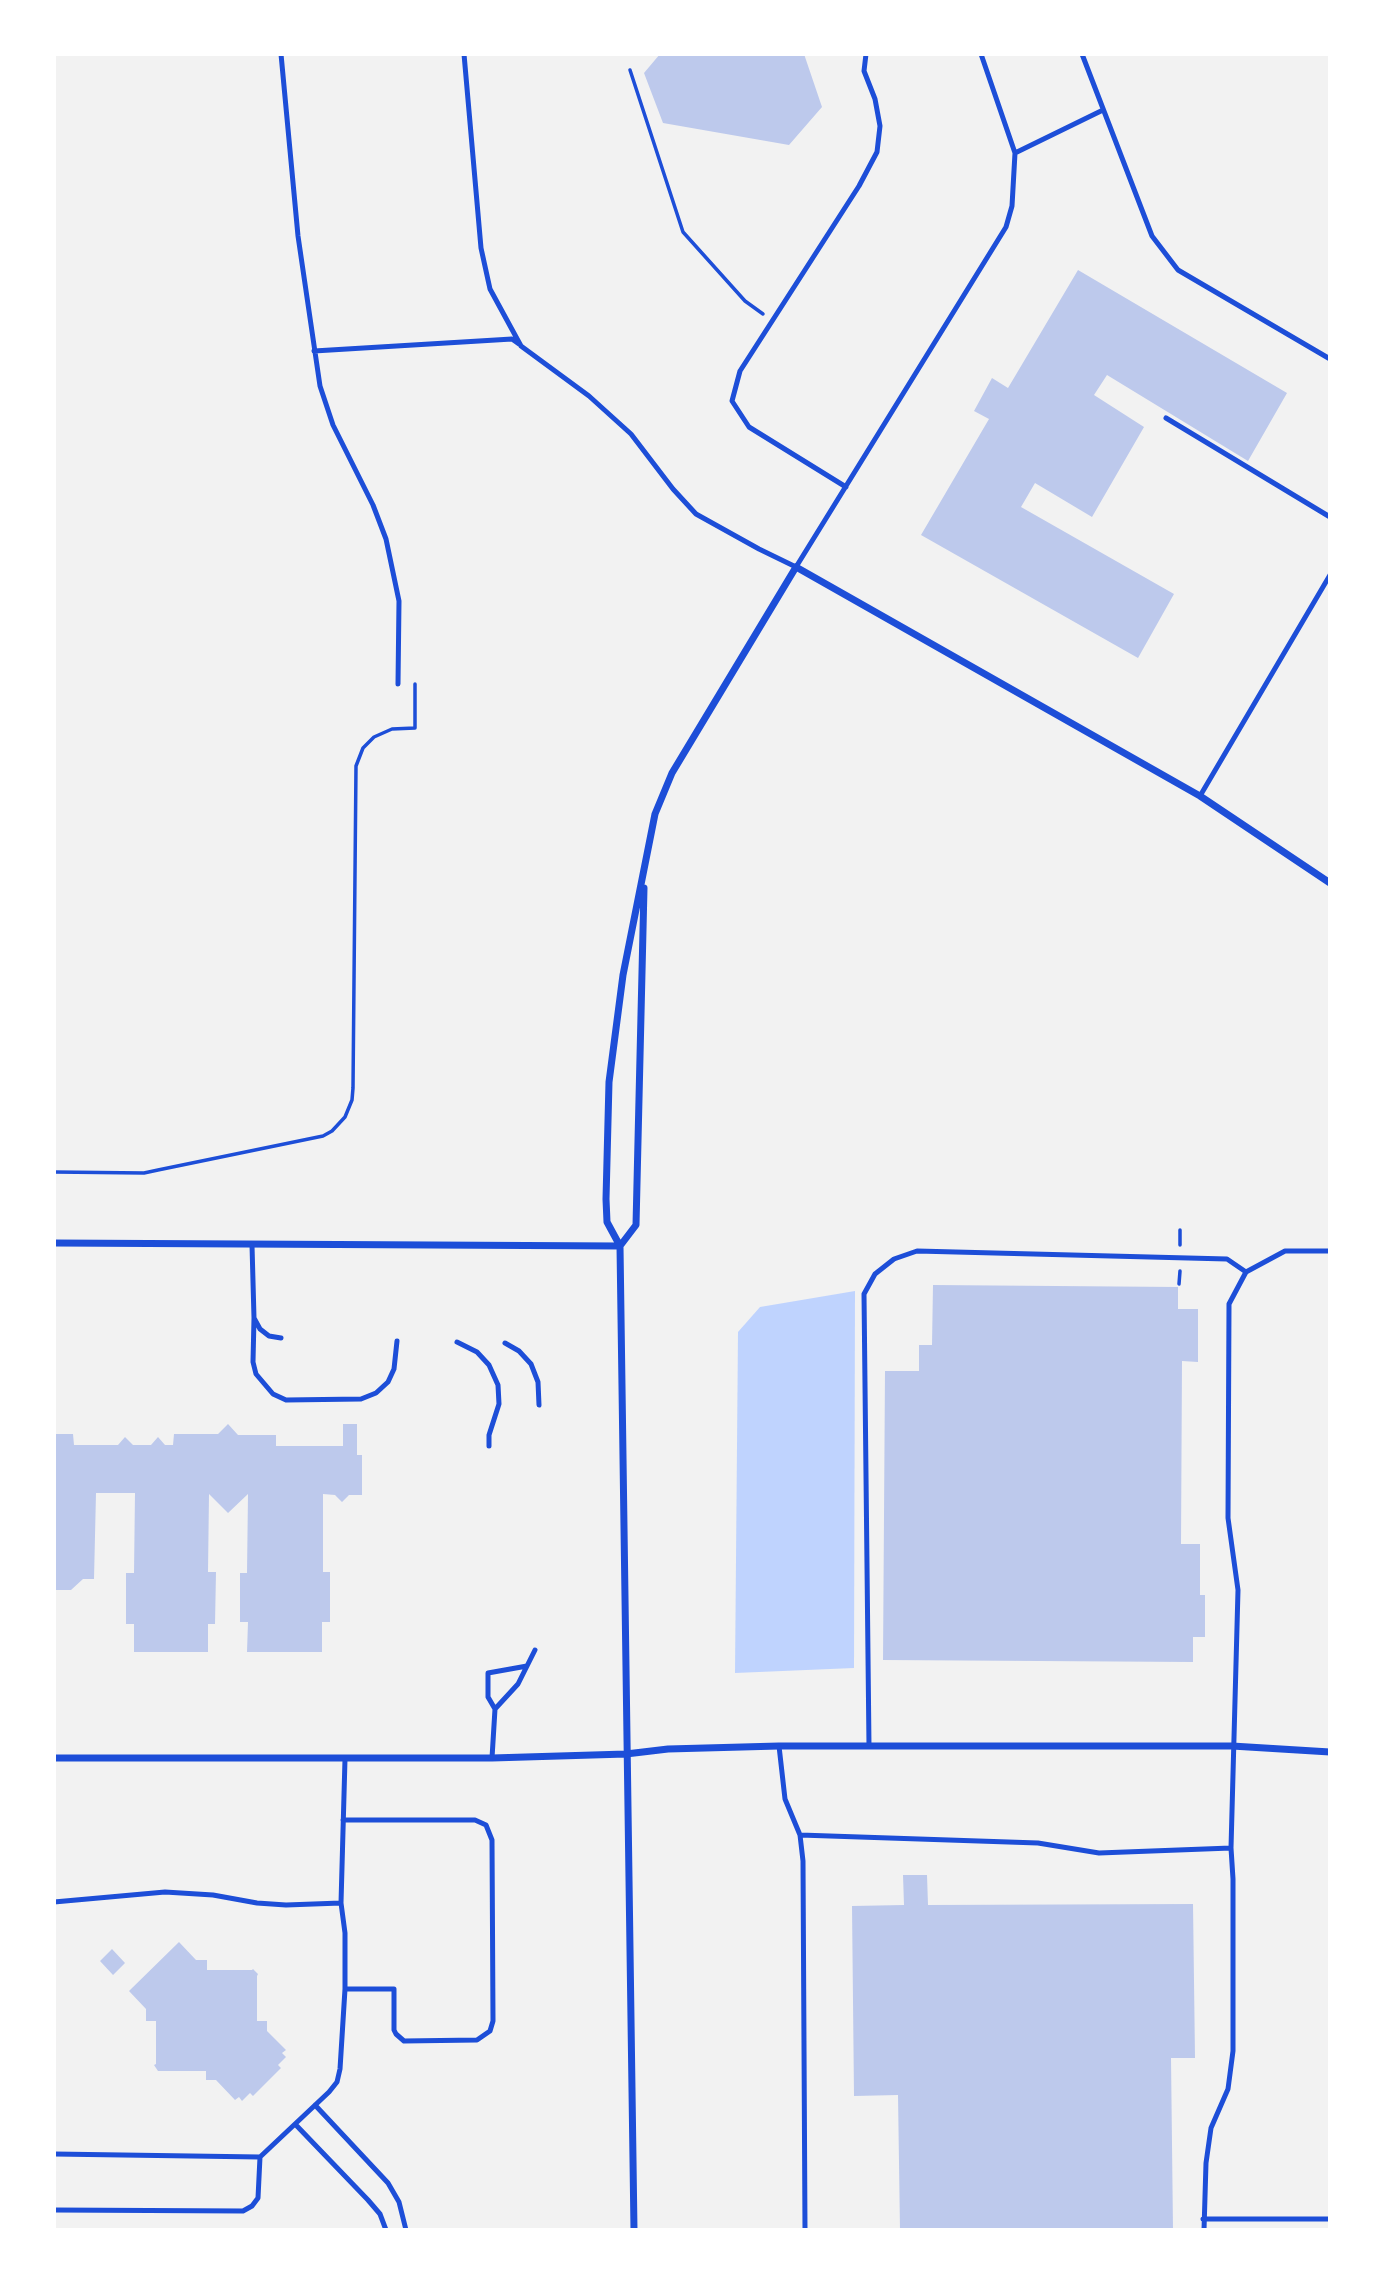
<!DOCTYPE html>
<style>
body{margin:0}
#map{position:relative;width:1384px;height:2284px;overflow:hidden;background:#f2f2f2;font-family:Karla,sans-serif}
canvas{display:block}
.frame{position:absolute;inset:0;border:56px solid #fff;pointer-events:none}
</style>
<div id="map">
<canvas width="1384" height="2284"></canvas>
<div class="frame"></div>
</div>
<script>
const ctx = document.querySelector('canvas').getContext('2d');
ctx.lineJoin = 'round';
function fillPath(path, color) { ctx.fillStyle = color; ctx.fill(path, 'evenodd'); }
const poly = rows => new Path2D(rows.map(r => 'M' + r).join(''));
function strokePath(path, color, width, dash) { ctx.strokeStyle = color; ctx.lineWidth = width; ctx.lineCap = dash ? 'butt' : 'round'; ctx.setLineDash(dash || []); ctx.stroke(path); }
fillPath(poly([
 [855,1291,854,1668,735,1673,738,1332,760,1307]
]), '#bfd3fe');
fillPath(poly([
 [660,54,804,54,822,107,789,145,663,123,644,73],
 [1078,270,1287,393,1248,461,1107,375,1094,395,1144,427,1092,517,1035,483,1021,507,1174,594,1138,658,921,535,989,419,974,411,992,378,1008,388],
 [933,1285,1178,1287,1178,1309,1198,1309,1198,1362,1182,1361,1181,1544,1200,1544,1200,1595,1205,1595,1205,1637,1193,1637,1193,1662,883,1660,885,1371,919,1371,919,1345,932,1345],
 [228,1424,238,1435,276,1435,276,1446,343,1446,343,1424,357,1424,357,1455,362,1455,362,1495,349,1495,342,1502,335,1495,323,1494,323,1572,330,1572,330,1622,322,1622,322,1652,247,1652,248,1622,240,1622,240,1573,247,1573,248,1494,228,1513,209,1494,208,1572,216,1572,215,1624,208,1624,208,1652,134,1652,134,1624,126,1624,126,1573,134,1573,135,1493,96,1493,94,1579,83,1579,71,1590,54,1590,54,1434,73,1434,74,1445,118,1445,125,1437,133,1445,151,1445,158,1437,165,1445,173,1445,174,1434,218,1434],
 [903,1875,927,1875,928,1905,1193,1904,1195,2058,1171,2058,1173,2230,900,2230,898,2095,854,2096,852,1906,904,1905],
 [179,1942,196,1960,207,1960,207,1970,252,1970,253,1969,258,1974,257,1976,257,2021,267,2021,267,2031,286,2050,282,2053,286,2057,278,2065,281,2068,253,2096,250,2093,242,2101,239,2097,235,2100,216,2080,206,2080,206,2071,158,2071,154,2065,156,2064,156,2021,146,2021,146,2009,129,1991],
 [112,1949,125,1963,113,1975,100,1961]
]), '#bdc9ec');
strokePath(poly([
 [630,70,683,232,745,301,763,314],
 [54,1172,144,1173,158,1170,323,1136,332,1131,345,1117,352,1100,353,1088,356,766,363,748,374,737,392,729,415,728,415,684],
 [1180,1230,1180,1245],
 [1179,1284,1180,1271]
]), '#1d4ed8', 3.5);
strokePath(poly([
 [281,54,298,236,320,386,333,425,373,505,386,539,399,601,398,684],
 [464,54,481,248,490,289,521,346,589,396,631,434,673,489,696,514,759,549,796,567,1006,227,1012,206,1015,153,981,54],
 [1082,54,1152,236,1178,270,1330,359],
 [1015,153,1103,110],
 [314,351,512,339,519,344],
 [1166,418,1330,517],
 [846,487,749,427,732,401,740,371,859,186,877,152,880,126,875,99,864,71,866,54],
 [1200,796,1330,575],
 [252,1245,254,1318,260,1329,269,1336,281,1338],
 [254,1318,253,1362,256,1374,273,1394,286,1400,361,1399,376,1393,388,1382,394,1369,397,1341],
 [457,1342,477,1352,489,1365,498,1385,499,1404,489,1435,489,1446],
 [505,1343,519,1351,531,1364,538,1382,539,1405],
 [527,1666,535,1650],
 [779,1746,785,1799,800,1835,803,1861,805,2230],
 [869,1746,864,1294,875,1274,894,1259,917,1251,1227,1259,1246,1272],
 [492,1758,495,1709,488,1697,488,1673,527,1666,518,1684,495,1709],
 [343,1820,475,1820,486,1825,492,1840,493,2021,490,2031,477,2040,404,2041,396,2034,394,2030,394,1989,345,1989],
 [800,1835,1038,1843,1099,1853,1231,1848],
 [54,1902,165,1892,213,1895,257,1903,286,1905,341,1903],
 [315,2105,388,2183,399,2202,406,2230],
 [295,2124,368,2200,380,2214,386,2230],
 [54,2154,260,2157,329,2092,337,2082,340,2069,345,1989,345,1933,341,1903,345,1759],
 [54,2210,243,2211,252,2206,258,2198,260,2157],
 [1203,2219,1330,2219],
 [1204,2230,1206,2163,1211,2128,1228,2089,1233,2051,1233,1879,1231,1848,1238,1590,1228,1518,1229,1304,1246,1272,1285,1251,1330,1251]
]), '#1d4ed8', 5);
strokePath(poly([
 [54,1243,620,1246],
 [620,1246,636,1225,644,888],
 [54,1758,492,1758,626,1754,668,1749,779,1746,1232,1746,1330,1752],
 [634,2230,620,1246,607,1222,606,1199,609,1082,623,975,655,814,672,773,796,567,1200,796,1330,883]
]), '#1d4ed8', 7);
</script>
